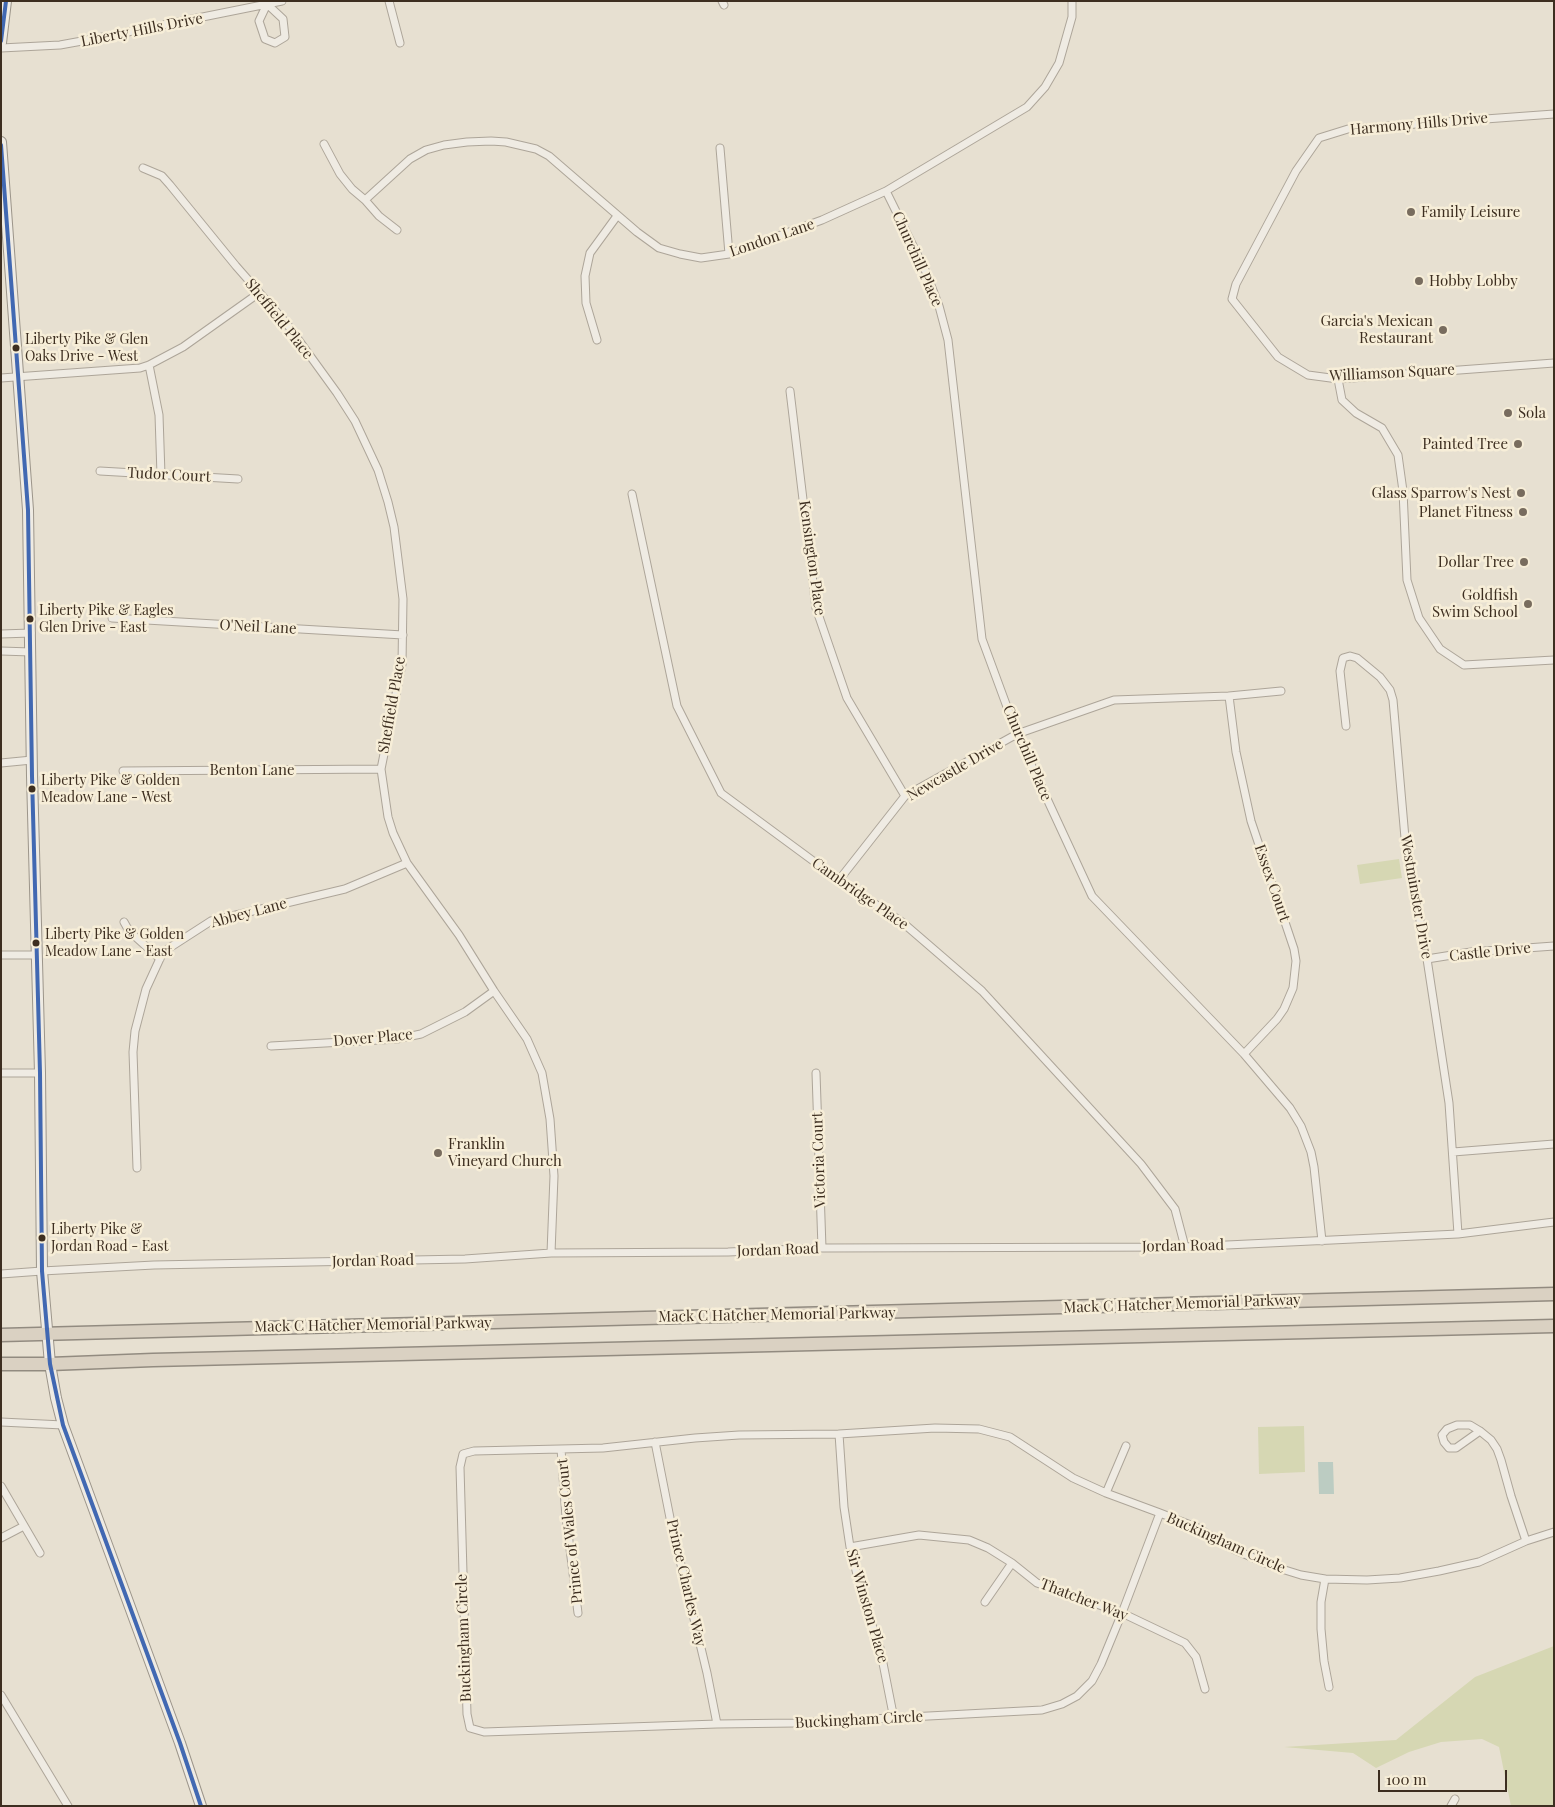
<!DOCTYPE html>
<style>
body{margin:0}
#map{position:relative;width:1555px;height:1807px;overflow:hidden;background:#e7e0d1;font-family:"Playfair Display",serif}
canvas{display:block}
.frame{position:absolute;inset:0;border:2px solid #3d2e20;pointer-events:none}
.scale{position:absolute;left:1378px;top:1770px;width:129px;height:22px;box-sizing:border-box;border:2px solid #3d2e20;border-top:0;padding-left:6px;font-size:15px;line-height:18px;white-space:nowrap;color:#3d2e20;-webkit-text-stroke:4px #f7eed8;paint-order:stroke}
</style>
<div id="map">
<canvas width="1555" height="1807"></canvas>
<div class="frame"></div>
<div class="scale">100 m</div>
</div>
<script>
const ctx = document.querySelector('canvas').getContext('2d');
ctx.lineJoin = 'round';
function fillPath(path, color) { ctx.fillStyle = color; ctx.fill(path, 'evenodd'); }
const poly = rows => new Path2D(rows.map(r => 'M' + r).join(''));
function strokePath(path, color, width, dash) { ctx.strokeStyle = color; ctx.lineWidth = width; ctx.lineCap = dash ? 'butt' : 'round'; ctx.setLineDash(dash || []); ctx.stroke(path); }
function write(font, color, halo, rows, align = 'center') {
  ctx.font = font + ' "Playfair Display",serif'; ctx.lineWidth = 5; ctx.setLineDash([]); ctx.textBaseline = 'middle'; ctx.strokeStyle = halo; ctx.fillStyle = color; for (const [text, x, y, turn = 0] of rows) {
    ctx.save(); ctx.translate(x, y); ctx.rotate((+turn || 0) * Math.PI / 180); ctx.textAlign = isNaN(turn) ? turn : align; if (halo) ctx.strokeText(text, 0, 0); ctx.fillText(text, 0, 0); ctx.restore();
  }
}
fillPath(poly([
 [1399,859,1402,878,1360,884,1357,865],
 [1304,1426,1305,1472,1259,1474,1258,1427],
 [1554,1646,1554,1806,1511,1806,1499,1747,1482,1739,1441,1742,1409,1752,1376,1768,1353,1753,1284,1747,1396,1740,1475,1677]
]), '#d6d7b3');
fillPath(poly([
 [1318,1462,1333,1462,1334,1494,1319,1494]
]), '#bcccc2');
const street = poly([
 [389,1,400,43],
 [722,1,724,5],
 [267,4,283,19,285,37,275,43,265,39,259,21,267,4],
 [1,48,60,45,93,39,282,1],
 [1554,114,1348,129,1319,138,1296,171,1236,284,1232,299,1278,357,1308,375,1338,379,1554,363],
 [324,144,340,174,352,189,365,200,379,216,397,230],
 [720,148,729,254],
 [143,168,162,176,170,185,236,266,287,324,337,393,355,421,378,470,388,502,394,527,403,599,402,664,381,769,388,817,393,833,407,863,459,935,494,991,527,1039,542,1073,550,1119,554,1176,551,1253],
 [886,191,926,272,939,306,948,340,982,639,1017,734,1092,896,1244,1054,1290,1108,1301,1126,1311,1152,1314,1167,1322,1241],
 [365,200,410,159,426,150,444,145,467,142,491,141,506,142,536,149,549,156,637,232,659,248,680,254,701,258,729,254,822,220,886,191,1027,107,1045,87,1059,63,1072,17,1072,1],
 [597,340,586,303,585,276,590,253,617,216],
 [149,365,159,415,161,475],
 [1,378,140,368,149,365,183,347,259,293],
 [1338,379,1342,400,1356,413,1382,428,1398,455,1403,491,1407,580,1419,618,1440,649,1464,665,1554,660],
 [790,391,816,608,847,698,905,796],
 [100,471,238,479],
 [632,494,677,706,721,793,839,880,902,922,982,991,1141,1164,1175,1209,1185,1247],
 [112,618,403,635],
 [1,634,31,633],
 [1,651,31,652],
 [1229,696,1236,752,1251,821,1294,949,1296,961,1293,988,1284,1009,1277,1019,1244,1054],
 [1346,726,1340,671,1343,658,1350,656,1357,658,1380,677,1390,690,1393,700,1405,838,1427,959,1449,1103,1458,1234],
 [1,763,32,760],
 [123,771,381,769],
 [839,880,905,796,1017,734,1114,700,1229,696,1281,691],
 [124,922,129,931,160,959],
 [1,955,37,955],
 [1427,959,1471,952,1554,946],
 [271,1046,397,1039,421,1034,465,1012,494,991],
 [1,1073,40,1073],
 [816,1073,822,1248],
 [1453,1152,1554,1144],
 [137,1168,133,1052,135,1031,146,989,163,952,211,921,345,889,407,863],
 [1,1274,42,1271,154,1265,465,1259,551,1253,728,1252,822,1248,1185,1247,1458,1234,1554,1222],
 [1,1422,63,1425],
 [1480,1431,1456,1448,1449,1448,1444,1442,1442,1435,1447,1429,1457,1425,1470,1425,1480,1431,1491,1440,1497,1449,1501,1460,1511,1496,1526,1541],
 [839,1434,844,1507,850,1547,864,1602,880,1648,894,1719],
 [655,1442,671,1523,707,1673,717,1724],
 [561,1449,566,1517,578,1613],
 [1,1486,40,1553],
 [1106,1493,1126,1446],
 [1160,1513,1122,1613,1101,1664,1092,1681,1077,1696,1062,1704,1042,1710,796,1723,717,1724,484,1732,470,1728,467,1714,460,1467,463,1454,474,1451,603,1448,695,1438,739,1435,839,1434,935,1428,979,1429,1010,1437,1073,1478,1106,1493,1160,1513,1198,1528,1233,1549,1272,1566,1301,1575,1325,1579,1367,1580,1400,1578,1439,1571,1479,1562,1526,1541,1554,1532],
 [1,1538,24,1526],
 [850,1547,919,1535,969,1540,988,1548,1012,1563,1037,1583,1122,1613,1185,1643,1196,1657,1205,1689],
 [1325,1579,1321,1602,1321,1629,1324,1661,1329,1687],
 [985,1602,1012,1563],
 [1,1695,68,1806],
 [1451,1806,1455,1799]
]);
const secondary = poly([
 [1,43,6,1],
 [1,142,28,510,32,776,40,1073,42,1271,50,1364,56,1398,63,1425,180,1743,201,1806]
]);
const highway = poly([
 [1,1335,1554,1294],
 [1,1364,50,1364,153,1360,1554,1326]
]);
strokePath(street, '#ada599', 9);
strokePath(secondary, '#9c958a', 12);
strokePath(highway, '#928b80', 15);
strokePath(street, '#efebe3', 7);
strokePath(secondary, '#efebe3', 10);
strokePath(highway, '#dad1c2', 12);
strokePath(poly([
 [1,41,6,1],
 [1,145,28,510,32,776,40,1073,42,1271,50,1364,63,1425,180,1743,201,1806]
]), '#4168b2', 4);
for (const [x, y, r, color] of [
 [1411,212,5,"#786c5e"],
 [1419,281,5,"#786c5e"],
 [1443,330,5,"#786c5e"],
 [16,348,4.5,"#3d2e20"],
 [1508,413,5,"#786c5e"],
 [1518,444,5,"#786c5e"],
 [1521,493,5,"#786c5e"],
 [1523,512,5,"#786c5e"],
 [1524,562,5,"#786c5e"],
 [1528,604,5,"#786c5e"],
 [30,619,4.5,"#3d2e20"],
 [32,789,4.5,"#3d2e20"],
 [36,943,4.5,"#3d2e20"],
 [438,1153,5,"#786c5e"],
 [42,1238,4.5,"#3d2e20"]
]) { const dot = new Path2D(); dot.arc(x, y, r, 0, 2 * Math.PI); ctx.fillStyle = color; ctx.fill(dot); strokePath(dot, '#f7eed8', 2); }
write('14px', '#3d2e20', '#f7eed8', [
 ["Liberty Pike & Glen",25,340],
 ["Oaks Drive - West",25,357],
 ["Liberty Pike & Eagles",39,611],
 ["Glen Drive - East",39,628],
 ["Liberty Pike & Golden",41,781],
 ["Meadow Lane - West",41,798],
 ["Liberty Pike & Golden",45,935],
 ["Meadow Lane - East",45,952],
 ["Liberty Pike &",51,1230],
 ["Jordan Road - East",51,1247]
], 'left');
write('15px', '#3d2e20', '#f7eed8', [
 ["Liberty Hills Drive",142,30,-11],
 ["Harmony Hills Drive",1419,124,-5],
 ["London Lane",772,238,-19],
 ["Churchill Place",917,259,66],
 ["Sheffield Place",279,319,51],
 ["Williamson Square",1392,373,-3],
 ["Tudor Court",169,475,3],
 ["Kensington Place",812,558,82],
 ["O'Neil Lane",258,627,3],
 ["Sheffield Place",392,705,-80],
 ["Churchill Place",1027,753,67],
 ["Benton Lane",252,770],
 ["Newcastle Drive",955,770,-30],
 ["Essex Court",1272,883,71],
 ["Cambridge Place",860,894,35],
 ["Westminster Drive",1416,897,80],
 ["Abbey Lane",249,913,-15],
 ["Castle Drive",1490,952,-6],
 ["Dover Place",373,1038,-5],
 ["Victoria Court",819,1160,-92],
 ["Jordan Road",1183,1246,-1],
 ["Jordan Road",778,1250,-2],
 ["Jordan Road",373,1261,-1],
 ["Mack C Hatcher Memorial Parkway",1182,1304,-2],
 ["Mack C Hatcher Memorial Parkway",777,1315,-1],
 ["Mack C Hatcher Memorial Parkway",373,1325,-1],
 ["Prince of Wales Court",570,1531,-96],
 ["Buckingham Circle",1226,1543,24],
 ["Prince Charles Way",686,1583,77],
 ["Thatcher Way",1084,1600,21],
 ["Sir Winston Place",867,1606,74],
 ["Buckingham Circle",464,1638,-92],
 ["Buckingham Circle",859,1720,-3]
]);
write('15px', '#3d2e20', '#f7eed8', [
 ["Family Leisure",1421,212,"left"],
 ["Hobby Lobby",1429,281,"left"],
 ["Garcia's Mexican",1433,321],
 ["Restaurant",1433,338],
 ["Sola",1518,413,"left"],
 ["Painted Tree",1508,444],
 ["Glass Sparrow's Nest",1511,493],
 ["Planet Fitness",1513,512],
 ["Dollar Tree",1514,562],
 ["Goldfish",1518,595],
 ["Swim School",1518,612],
 ["Franklin",448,1144,"left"],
 ["Vineyard Church",448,1161,"left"]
], 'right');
</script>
